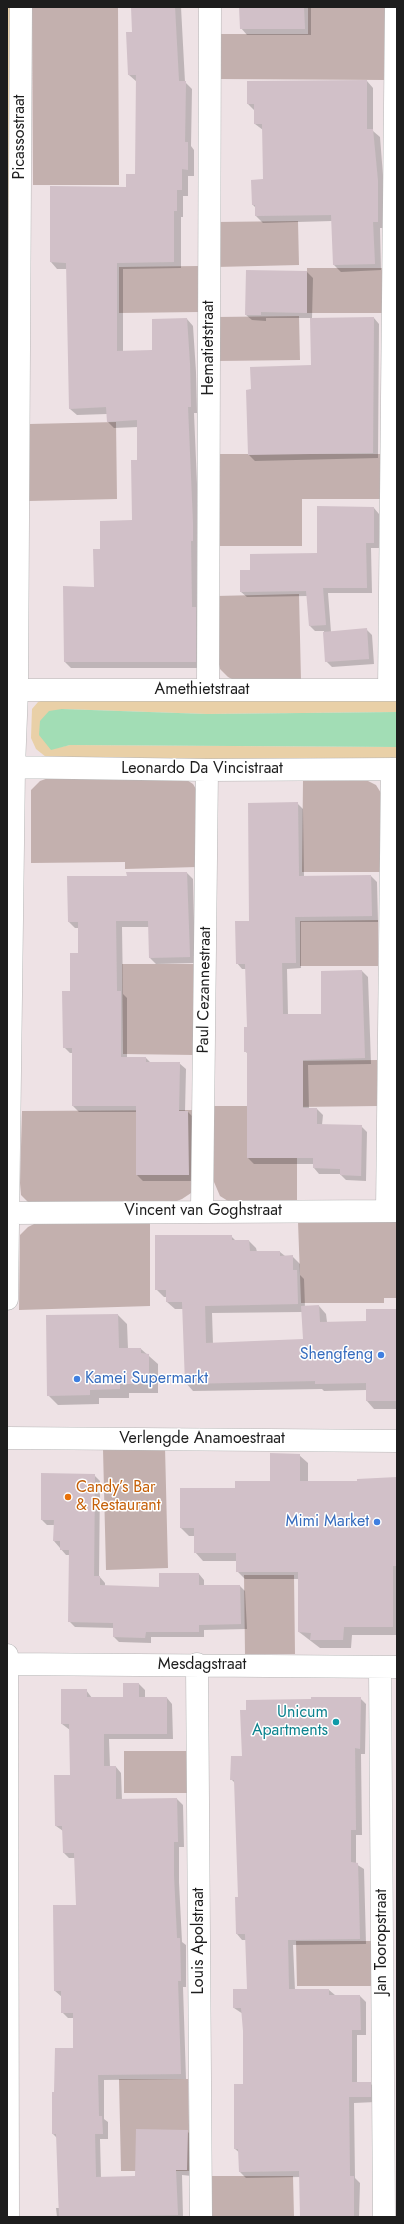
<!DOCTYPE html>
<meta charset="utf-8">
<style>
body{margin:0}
#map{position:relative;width:404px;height:2224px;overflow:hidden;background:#eee2e5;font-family:Jost,sans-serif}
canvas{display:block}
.frame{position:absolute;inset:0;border:8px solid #1d1d1d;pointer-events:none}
</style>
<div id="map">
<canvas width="404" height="2224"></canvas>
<div class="frame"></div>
</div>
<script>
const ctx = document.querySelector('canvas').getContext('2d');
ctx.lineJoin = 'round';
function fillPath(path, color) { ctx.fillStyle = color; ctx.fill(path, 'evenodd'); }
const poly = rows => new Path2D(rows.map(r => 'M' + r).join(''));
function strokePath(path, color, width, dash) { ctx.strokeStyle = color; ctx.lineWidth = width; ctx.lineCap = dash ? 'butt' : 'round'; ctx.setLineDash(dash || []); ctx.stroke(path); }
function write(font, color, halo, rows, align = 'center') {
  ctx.font = font + ' Jost,sans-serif'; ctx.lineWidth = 3; ctx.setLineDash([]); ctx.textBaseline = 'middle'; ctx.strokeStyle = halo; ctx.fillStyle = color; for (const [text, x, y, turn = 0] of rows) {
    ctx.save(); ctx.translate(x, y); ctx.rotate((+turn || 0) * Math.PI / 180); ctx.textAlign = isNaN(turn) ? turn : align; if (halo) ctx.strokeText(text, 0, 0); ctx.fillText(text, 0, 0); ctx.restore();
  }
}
fillPath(poly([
 [32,7,118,7,119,185,33,185],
 [308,7,387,7,387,80,218,79,218,34,308,34],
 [298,221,299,265,216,267,216,222],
 [198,266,199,312,119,313,119,267],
 [307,268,383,268,384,313,307,313],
 [299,316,300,360,218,361,217,317],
 [116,422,117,499,29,501,29,424],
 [215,454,381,454,381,499,302,499,302,546,215,546],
 [299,594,301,681,238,682,228,677,220,669,218,660,216,596],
 [51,777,182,777,193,784,199,794,197,867,125,869,125,862,31,863,31,790,40,781],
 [303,781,368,781,376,785,381,793,381,872,302,872],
 [378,920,378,966,300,966,300,921],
 [122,964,195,964,195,1055,123,1054],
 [377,1060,378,1106,297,1107,297,1201,228,1201,220,1196,211,1175,211,1106,296,1106,296,1061],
 [194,1110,191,1193,182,1199,172,1203,38,1204,28,1202,21,1195,20,1183,22,1111],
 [150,1220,150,1306,19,1310,20,1235,28,1227,38,1222],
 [397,1221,397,1298,384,1298,384,1303,301,1303,298,1222],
 [165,1447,168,1568,106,1570,103,1449],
 [244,1575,294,1575,295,1654,245,1654],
 [124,1751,189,1751,189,1793,124,1793],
 [296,1941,372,1941,372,1986,297,1986],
 [119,2079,188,2079,190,2171,121,2171],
 [210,2176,293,2176,294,2217,210,2217]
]), '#c3b0ae');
fillPath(poly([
 [7,7,12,7,7,432],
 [48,698,397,700,397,712,207,714,62,709,51,749,70,745,389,747,397,747,397,759,56,760,46,757,36,749,31,738,32,709,38,702]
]), '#e9d0a7');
fillPath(poly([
 [62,709,207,714,397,712,397,747,70,745,51,750,39,735,40,721,49,711]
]), '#a2ddb5');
fillPath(poly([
 [132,7,181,7,185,82,192,89,191,146,194,150,194,176,188,176,188,196,183,196,183,217,181,217,181,268,123,269,123,352,154,351,187,319,193,326,196,372,197,413,194,413,199,531,199,547,197,547,198,611,202,668,71,668,65,662,95,588,101,550,133,521,138,461,138,427,114,428,108,422,107,414,77,415,70,409,67,269,57,269,51,262,51,187,127,188,136,175,137,82,129,75,127,33,133,33],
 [240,7,311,7,311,35,247,35,241,28],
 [367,81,373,88,373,131,380,137,384,188,384,228,380,228,381,270,341,272,334,265,332,221,263,223,256,216,256,208,253,205,264,180,263,130,255,124,255,111,248,104],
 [307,272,313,278,312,319,374,318,379,324,378,458,255,461,249,455,252,390,312,366,311,318,266,318,266,321,252,320,246,315],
 [374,508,379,514,379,548,371,548,372,593,328,593,331,632,366,629,372,635,374,664,332,667,326,661,324,631,315,631,310,626,308,596,247,597,241,592,251,571,318,554],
 [297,803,303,809,304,877,371,876,377,882,378,922,301,922,301,968,287,969,288,1015,322,1015,322,972,362,971,368,977,371,1064,308,1065,309,1109,317,1109,323,1115,322,1125,361,1126,367,1132,366,1181,346,1180,340,1174,319,1174,314,1168,314,1164,254,1164,248,1158,248,1054,245,1051,248,1028,246,969,242,969,237,963,250,922],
 [187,873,193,879,195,963,156,964,150,958,149,927,122,927,123,994,127,998,127,1058,146,1058,151,1063,179,1063,186,1069,185,1112,188,1112,194,1118,195,1181,143,1181,137,1175,137,1112,79,1112,73,1106,73,1053,70,1053,64,1047,71,992,79,954,79,928,75,928,69,922,128,877],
 [231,1236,236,1241,249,1241,256,1248,257,1252,280,1252,285,1256,292,1256,300,1264,300,1275,304,1279,305,1307,319,1306,326,1314,327,1322,367,1322,397,1310,397,1409,374,1409,367,1401,367,1390,324,1391,322,1389,193,1391,186,1383,183,1309,175,1309,167,1302,167,1297,164,1297,156,1289],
 [302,1312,304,1340,213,1344,212,1313],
 [118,1315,127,1324,128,1349,141,1349,158,1364,158,1393,129,1393,129,1398,99,1398,99,1404,58,1405,48,1395],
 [299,1455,308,1463,308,1482,358,1482,397,1478,397,1635,352,1635,351,1648,320,1648,299,1632,299,1579,245,1579,237,1571,237,1561,203,1561,195,1552,195,1536,189,1536,181,1528,236,1489,271,1482],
 [94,1475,100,1481,99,1576,105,1583,105,1586,160,1588,199,1574,204,1580,204,1586,240,1586,245,1591,247,1629,204,1630,204,1637,151,1637,151,1643,119,1642,114,1637,114,1628,75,1627,69,1621,70,1555,66,1555,54,1541,55,1525,47,1525,42,1520],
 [139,1684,145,1690,145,1698,167,1698,172,1704,173,1739,109,1739,110,1767,116,1767,121,1773,122,1800,177,1799,183,1805,184,1847,179,1847,179,1882,182,1942,186,1945,186,1987,183,1987,186,2079,104,2080,104,2119,108,2122,108,2139,100,2139,101,2178,136,2177,187,2131,193,2137,192,2176,182,2175,183,2217,57,2217,56,2208,59,2208,57,2138,53,2134,53,2093,55,2093,74,2049,74,2018,68,2018,62,2012,62,1997,55,1991,77,1906,75,1858,69,1858,64,1853,63,1831,56,1826,71,1776,70,1730,62,1724,62,1690,86,1690,92,1698,124,1698],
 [360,1698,366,1704,365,1754,361,1754,362,1835,356,1835,356,1864,364,1869,366,1944,293,1945,295,1990,329,1990,335,1995,360,1996,366,2002,366,2035,357,2035,357,2083,370,2083,376,2089,376,2102,354,2103,355,2178,360,2183,359,2217,301,2217,300,2177,246,2178,240,2172,240,2153,235,2149,244,2085,244,2030,243,2014,234,2008,248,1990,247,1940,242,1940,237,1934,239,1898,236,1784,231,1779,243,1757]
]), '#0003');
fillPath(poly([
 [131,7,175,7,179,81,186,81,185,142,188,142,188,170,182,169,182,190,177,190,177,211,174,211,174,262,117,263,117,351,152,350,152,319,187,318,190,364,191,407,188,407,193,524,193,541,191,541,192,607,196,607,196,662,64,662,63,586,94,587,93,549,100,549,100,521,132,520,131,460,137,460,137,420,107,422,106,407,69,409,66,263,50,262,50,186,126,187,126,174,135,174,136,75,128,75,126,32,132,32],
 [239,7,304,7,305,29,240,29],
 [367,80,367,129,373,129,378,181,378,222,373,222,375,264,333,265,331,215,255,216,255,205,252,205,251,180,263,179,262,124,254,124,254,104,247,104,247,81],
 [246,270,307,271,307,313,261,312,261,315,245,315],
 [374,317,373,453,248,455,246,390,251,389,250,367,311,365,310,318],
 [317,506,374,507,374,543,366,543,367,588,323,588,326,625,309,626,306,591,240,592,240,570,250,570,250,554,317,553],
 [367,628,369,659,325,662,323,632],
 [298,802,299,876,371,875,372,916,295,917,296,963,282,963,283,1014,321,1014,321,971,362,970,365,1058,303,1060,303,1108,317,1108,317,1124,362,1125,361,1176,340,1175,340,1169,313,1168,313,1158,247,1158,247,1052,244,1052,244,1027,247,1027,245,964,236,964,235,921,249,921,248,803],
 [126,872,187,872,190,957,149,958,148,921,116,921,117,991,121,991,121,1057,146,1057,146,1062,180,1062,179,1111,188,1111,189,1175,136,1175,136,1106,72,1106,72,1048,63,1048,62,991,70,991,70,953,78,953,78,922,68,922,67,876,127,876],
 [155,1235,232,1235,232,1240,249,1240,250,1251,280,1251,280,1256,293,1255,293,1270,297,1270,298,1304,205,1306,206,1343,303,1339,301,1306,319,1305,320,1322,366,1321,366,1309,397,1309,397,1401,366,1401,366,1383,315,1384,315,1381,185,1384,182,1302,166,1302,166,1290,155,1290],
 [118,1314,119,1348,141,1348,141,1353,149,1354,149,1384,120,1384,120,1389,90,1390,90,1395,47,1396,46,1315],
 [270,1453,300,1454,300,1481,357,1481,357,1479,397,1477,397,1566,393,1566,393,1627,344,1627,343,1640,310,1640,311,1633,298,1632,298,1572,236,1572,236,1553,194,1553,194,1528,180,1528,180,1488,235,1488,235,1481,270,1481],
 [41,1473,95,1474,94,1576,100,1576,100,1585,159,1587,159,1573,199,1573,199,1585,240,1585,241,1624,199,1625,199,1632,146,1632,145,1638,113,1637,113,1623,68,1622,69,1550,60,1550,60,1541,53,1541,54,1520,41,1520],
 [123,1683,139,1683,139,1697,167,1697,167,1734,104,1734,104,1766,116,1766,116,1799,177,1798,178,1842,174,1842,174,1876,177,1938,180,1938,181,1981,178,1981,181,2074,98,2075,99,2116,102,2116,103,2134,95,2134,96,2177,135,2176,136,2129,188,2130,187,2170,176,2170,178,2215,59,2217,56,2134,52,2134,52,2092,54,2092,55,2048,73,2048,73,2013,61,2013,61,1991,54,1991,53,1905,76,1905,74,1853,63,1853,62,1826,55,1826,54,1775,70,1775,69,1724,61,1724,61,1689,87,1689,87,1697,123,1697],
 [311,1697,361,1697,360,1749,355,1748,356,1830,351,1830,351,1862,358,1863,360,1939,288,1940,289,1989,329,1989,329,1995,360,1995,361,2030,352,2030,352,2082,371,2082,371,2097,349,2097,350,2176,354,2176,354,2217,300,2217,299,2171,239,2172,238,2149,234,2149,234,2084,243,2084,243,2031,241,2008,233,2008,233,1989,247,1989,245,1934,236,1934,235,1897,238,1897,234,1780,230,1780,231,1756,242,1756,240,1710,246,1710,246,1700,311,1699]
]), '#d1c0c8');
const minor = poly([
 [208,689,210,7],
 [7,690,397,690],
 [389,690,396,7],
 [7,767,207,770,397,769],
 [202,1211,207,770],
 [387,1211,392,769],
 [10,1213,397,1211],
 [7,1299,14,767,17,690,21,7],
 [7,1655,8,2217],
 [7,1664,397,1667],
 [197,1664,201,2217],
 [380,1667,384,2217]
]);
const tertiary = poly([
 [7,1438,397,1441]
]);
strokePath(minor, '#b6b6b6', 23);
strokePath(tertiary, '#b6b6b6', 23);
strokePath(minor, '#fff', 22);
strokePath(tertiary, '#fff', 22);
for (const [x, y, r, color] of [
 [381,1355,4,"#3f7fe0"],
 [77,1379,4,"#3f7fe0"],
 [68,1497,4,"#e8710a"],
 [377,1522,4,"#3f7fe0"],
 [336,1722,4,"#0f9aa8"]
]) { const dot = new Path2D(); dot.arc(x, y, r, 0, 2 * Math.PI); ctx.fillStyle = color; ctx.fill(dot); strokePath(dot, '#fff', 1.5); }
write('16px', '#1d1d1d', '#fff', [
 ["Picassostraat",20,137,-90],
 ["Hematietstraat",209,348,-90],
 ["Amethietstraat",202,690],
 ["Leonardo Da Vincistraat",202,769],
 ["Paul Cezannestraat",205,990,-89],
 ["Vincent van Goghstraat",203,1211],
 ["Verlengde Anamoestraat",202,1439],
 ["Mesdagstraat",202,1665],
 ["Louis Apolstraat",199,1941,-90],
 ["Jan Tooropstraat",382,1942,-90]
]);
write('16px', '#366cbe', '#fff', [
 ["Shengfeng",373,1355],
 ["Kamei Supermarkt",85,1379,"left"],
 ["Mimi Market",369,1522]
], 'right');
write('16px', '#c56008', '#fff', [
 ["Candy’s Bar",76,1488],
 ["& Restaurant",76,1506]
], 'left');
write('16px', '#0d838f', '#fff', [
 ["Unicum",328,1713],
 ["Apartments",328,1731]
], 'right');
</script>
